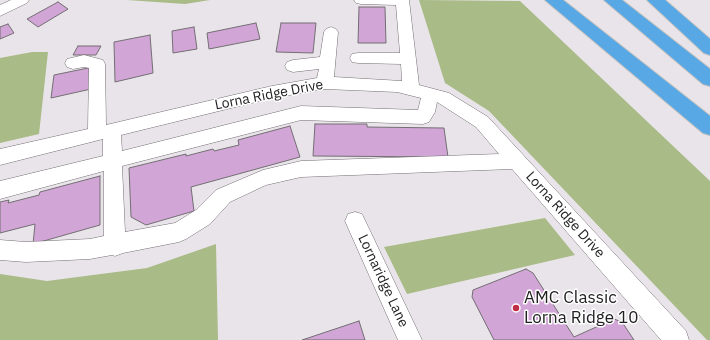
<!DOCTYPE html>
<style>
body{margin:0}
canvas{display:block;background:#e9e4e9}
</style>
<canvas width="710" height="340"></canvas>
<script>
const ctx = document.querySelector('canvas').getContext('2d');
ctx.lineJoin = 'round';
function fillPath(path, color) { ctx.fillStyle = color; ctx.fill(path, 'evenodd'); }
const poly = rows => new Path2D(rows.map(r => 'M' + r).join(''));
function strokePath(path, color, width, dash) { ctx.strokeStyle = color; ctx.lineWidth = width; ctx.lineCap = dash ? 'butt' : 'round'; ctx.setLineDash(dash || []); ctx.stroke(path); }
function write(font, color, halo, rows, align = 'center') {
  ctx.font = font + ' "IBM Plex Sans",sans-serif'; ctx.lineWidth = 3; ctx.setLineDash([]); ctx.textBaseline = 'middle'; ctx.strokeStyle = halo; ctx.fillStyle = color; for (const [text, x, y, turn = 0] of rows) {
    ctx.save(); ctx.translate(x, y); ctx.rotate((+turn || 0) * Math.PI / 180); ctx.textAlign = isNaN(turn) ? turn : align; if (halo) ctx.strokeText(text, 0, 0); ctx.fillText(text, 0, 0); ctx.restore();
  }
}
fillPath(poly([
 [127,0,210,0,185,4],
 [419,0,520,1,710,181,710,340,707,340,489,111,445,83],
 [32,52,48,52,39,134,0,143,0,58],
 [545,218,575,255,407,294,384,247],
 [216,244,218,340,0,340,0,274,47,281,147,268]
]), '#a9bb87');
const building = poly([
 [58,2,68,9,38,27,27,19,58,2],
 [359,7,385,7,386,43,358,43,359,7],
 [256,23,260,39,209,49,207,33,256,23],
 [281,23,316,23,313,53,276,52,281,23],
 [8,24,14,33,0,39,0,27,8,24],
 [194,27,197,49,173,53,172,31,194,27],
 [150,35,153,73,115,82,114,42,150,35],
 [78,46,101,46,96,55,73,55,78,46],
 [93,67,91,89,51,98,54,75,93,67],
 [315,124,367,124,367,127,444,128,448,157,313,156,315,124],
 [290,126,300,157,191,187,194,211,146,225,131,217,129,168,186,154,186,156,213,149,214,151,239,145,238,140,290,126],
 [100,176,100,225,33,244,35,224,0,233,0,202,9,200,8,203,39,195,40,192,100,176],
 [526,269,533,273,574,337,614,319,622,322,634,340,494,340,472,297,473,290,526,269],
 [359,321,365,340,302,340,359,321]
]);
fillPath(building, '#d1a5d6');
strokePath(building, '#736f73', 1);
const minor = poly([
 [11,0,29,0,27,3,0,16,0,5,11,0],
 [354,0,409,0,419,85,449,93,488,117,686,331,689,340,661,340,512,169,301,177,266,185,230,202,210,224,186,239,179,242,123,253,115,256,112,255,90,259,26,262,0,260,0,240,26,242,90,239,104,236,104,171,0,199,0,181,103,156,103,139,0,165,0,149,88,129,89,68,84,67,73,69,67,67,65,63,67,59,84,55,103,60,105,64,106,125,272,86,317,78,319,69,293,72,287,70,285,66,287,62,293,60,320,57,324,32,326,29,331,27,336,29,338,32,334,77,402,81,401,64,358,63,352,62,350,58,352,54,358,53,400,53,396,5,361,4,356,3,354,0],
 [325,89,397,92,421,98,418,110,301,106,122,151,121,135,272,98,325,89],
 [437,102,476,127,499,154,301,161,263,170,216,190,196,210,175,223,125,232,122,166,301,120,423,124,429,122,435,112,437,102],
 [355,212,362,214,422,340,398,340,345,221,348,214,355,212]
]);
const highway = poly([
 [545,0,563,0,710,116,710,135,703,133,545,0],
 [604,0,622,0,710,69,710,86,703,84,604,0],
 [647,0,665,0,710,39,710,55,704,53,647,0]
]);
strokePath(minor, '#746f74', 1);
strokePath(highway, '#c1c1c1', 2);
fillPath(minor, '#fff');
fillPath(highway, '#57a8e4');
for (const [x, y, r, color] of [
 [516,308,4,"#bf2e46"]
]) { const dot = new Path2D(); dot.arc(x, y, r, 0, 2 * Math.PI); ctx.fillStyle = color; ctx.fill(dot); strokePath(dot, '#fff', 1.5); }
write('14px', '#222022', '#fff', [
 ["Lorna Ridge Drive",269,95,-11],
 ["Lorna Ridge Drive",565,215,48],
 ["Lornaridge Lane",383,281,65]
]);
write('17px', '#222022', '#fff', [
 ["AMC Classic",524,298],
 ["Lorna Ridge 10",524,318]
], 'left');
</script>
